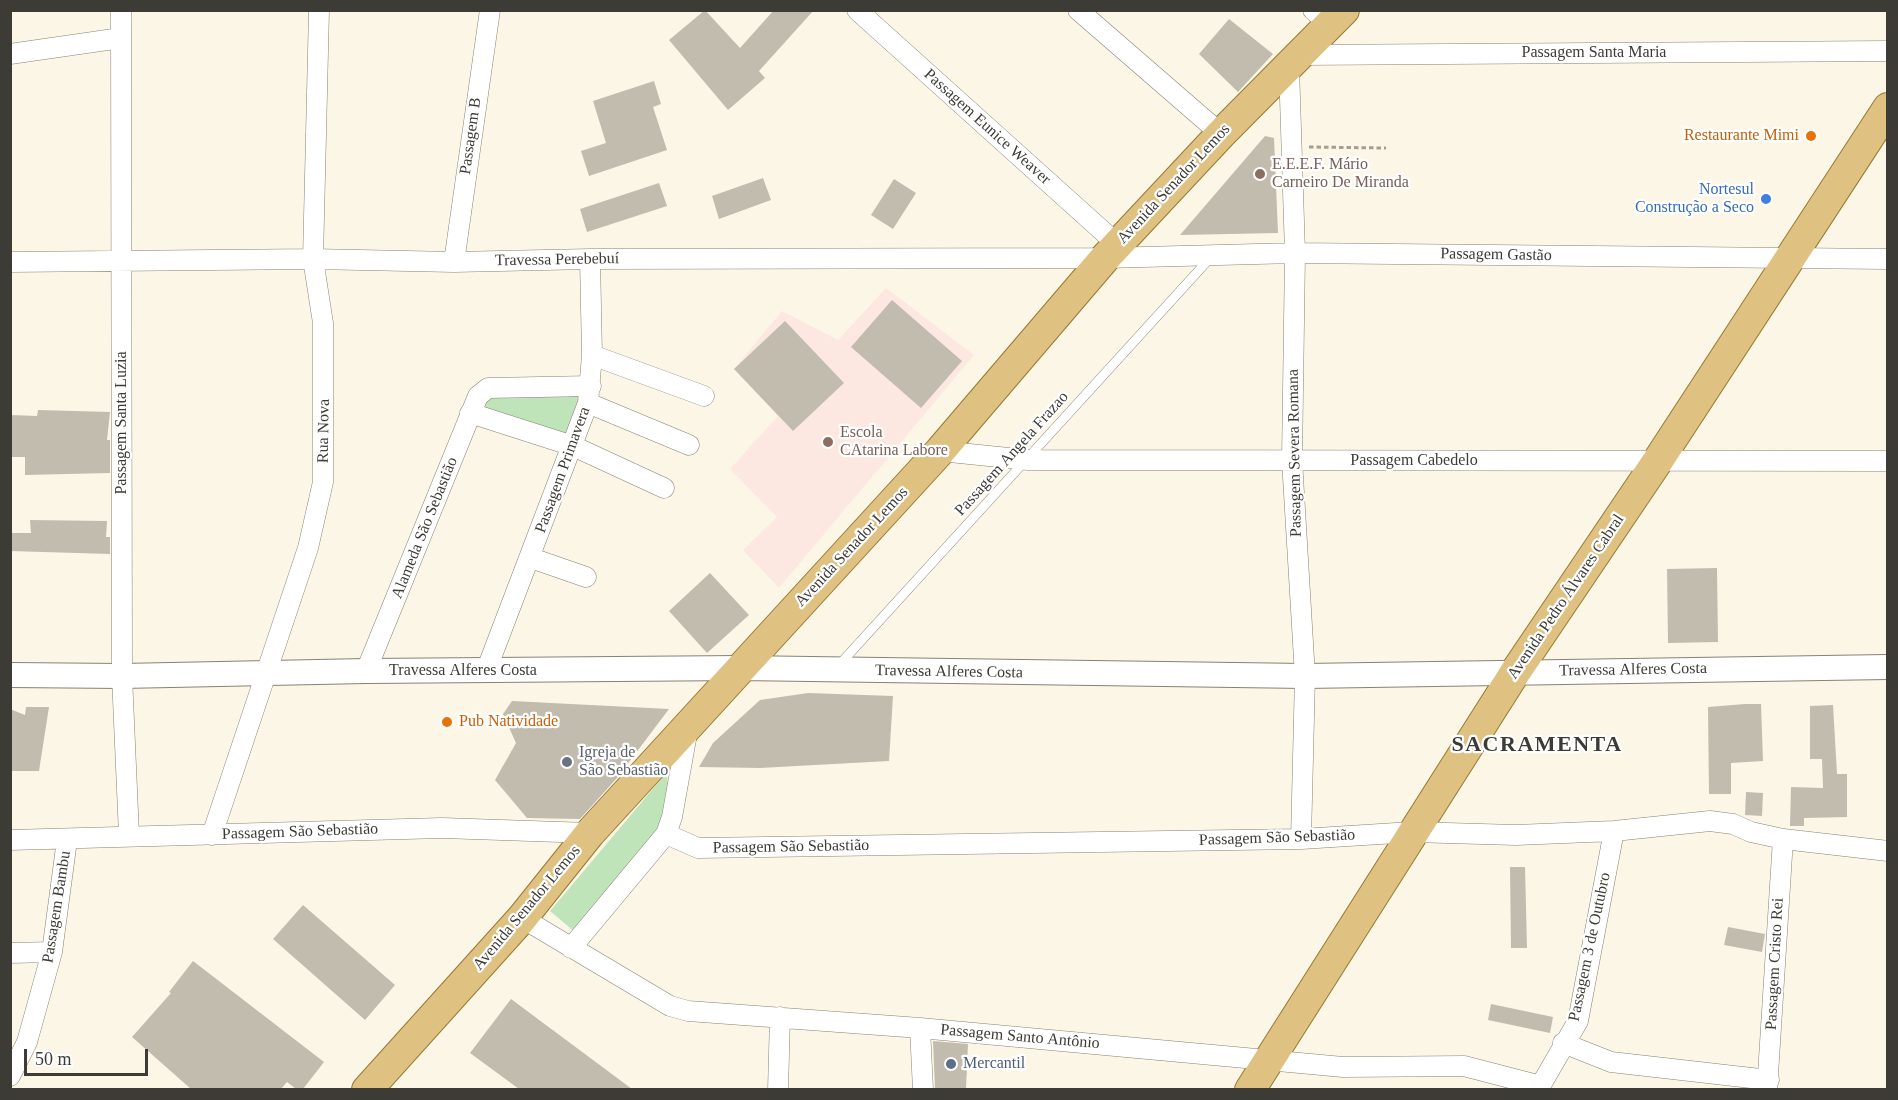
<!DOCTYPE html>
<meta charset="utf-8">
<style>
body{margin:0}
#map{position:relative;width:1898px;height:1100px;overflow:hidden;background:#fcf6e7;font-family:"Times New Roman",serif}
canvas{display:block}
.frame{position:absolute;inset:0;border:12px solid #3d3b35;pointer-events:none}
.scale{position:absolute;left:24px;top:1049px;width:124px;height:27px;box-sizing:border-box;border:3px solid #3d3b35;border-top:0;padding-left:8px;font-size:18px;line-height:21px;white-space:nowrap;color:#3d3b35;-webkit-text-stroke:4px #fff;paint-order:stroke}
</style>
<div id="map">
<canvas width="1898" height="1100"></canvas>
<div class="frame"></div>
<div class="scale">50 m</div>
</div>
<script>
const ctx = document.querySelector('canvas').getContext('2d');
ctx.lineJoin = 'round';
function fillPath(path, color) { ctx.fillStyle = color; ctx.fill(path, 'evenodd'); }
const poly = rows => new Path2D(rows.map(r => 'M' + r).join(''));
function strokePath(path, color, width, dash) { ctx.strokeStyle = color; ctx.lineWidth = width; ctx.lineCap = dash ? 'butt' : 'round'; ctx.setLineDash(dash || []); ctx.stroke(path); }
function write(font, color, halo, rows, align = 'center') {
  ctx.font = font + ' "Times New Roman",serif'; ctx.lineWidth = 4.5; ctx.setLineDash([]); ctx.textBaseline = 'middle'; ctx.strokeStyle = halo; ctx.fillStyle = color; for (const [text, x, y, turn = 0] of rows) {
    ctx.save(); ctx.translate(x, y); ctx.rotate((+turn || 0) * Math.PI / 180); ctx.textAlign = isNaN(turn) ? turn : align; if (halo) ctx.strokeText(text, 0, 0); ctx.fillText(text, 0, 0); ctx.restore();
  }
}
fillPath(poly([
 [886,288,974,355,779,588,743,550,777,517,730,469,778,416,734,369,782,311,838,340]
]), '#fce8e0');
fillPath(poly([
 [579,393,584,400,570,440,474,413,493,396],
 [667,772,669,806,659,829,576,933,550,911]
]), '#c0e4ba');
fillPath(poly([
 [705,10,740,48,774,10,814,10,759,71,765,78,728,110,669,40],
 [1229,19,1273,54,1238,92,1199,54],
 [654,81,661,104,653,107,667,150,589,176,581,151,606,143,593,101],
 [1265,136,1274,138,1278,233,1180,235],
 [763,178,771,200,719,219,712,196],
 [894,179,916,193,893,229,871,215],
 [659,183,667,206,587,232,580,209],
 [892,300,962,361,921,408,851,347],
 [785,321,844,383,793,431,734,369],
 [38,410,110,412,107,440,110,440,110,473,25,475,25,457,10,457,10,415,37,416],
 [30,520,107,521,106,537,110,537,110,554,10,551,10,533,31,533],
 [1717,568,1718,642,1668,643,1667,569],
 [710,573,749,615,707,653,669,611],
 [808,693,893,696,889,761,760,768,699,767,713,743,760,700],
 [512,701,669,709,617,778,580,819,527,818,495,780,516,743,503,714],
 [1745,704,1761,704,1763,761,1731,763,1731,794,1709,794,1708,707],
 [1833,705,1837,774,1847,774,1847,817,1804,818,1804,826,1790,826,1791,787,1823,788,1822,759,1810,759,1810,706],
 [26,707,49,707,39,771,10,771,10,709,25,715],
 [1746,792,1763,793,1762,816,1745,815],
 [1510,867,1525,867,1527,948,1511,948],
 [303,905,395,985,365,1020,273,939],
 [1728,927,1765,934,1762,952,1724,945],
 [193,961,324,1062,303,1089,296,1089,287,1082,281,1089,191,1089,132,1037,171,993,169,992],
 [511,999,632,1089,519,1089,470,1053],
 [1491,1004,1553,1017,1550,1033,1488,1020],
 [933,1041,968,1044,966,1089,935,1089]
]), '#c2bcae');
const service = poly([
 [839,665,1212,256]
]);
const minor = poly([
 [121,10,122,676,129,835],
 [857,10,1117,244],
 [1078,10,1221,134],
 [1313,10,1330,25],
 [10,54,121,38],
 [1301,55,1888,51],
 [1289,67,1295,253,1292,460,1305,676,1301,839],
 [10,262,313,259,454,262,590,259,1105,258,1295,253,1888,259],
 [454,262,490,10],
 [592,355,704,396],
 [588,403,689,445],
 [470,413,573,446,664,488],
 [940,451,1028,460,1888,461],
 [531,558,586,577],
 [366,671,478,396,488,388,591,386],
 [486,671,588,403,592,355,590,259],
 [666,834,698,848,1301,839,1412,832,1516,835,1614,831,1710,821,1733,824,1751,832,1783,839,1888,851],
 [212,835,308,548,323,482,323,323,313,259,319,10],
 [10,840,442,828,590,833],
 [522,918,670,1006,688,1011,920,1028,1343,1067,1464,1066,1541,1086],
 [571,948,666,834,672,817,688,728],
 [10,953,52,952],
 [920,1028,923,1090],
 [1563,1043,1611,1062,1769,1080],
 [10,1076,27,1042,52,952,67,840],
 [778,1090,780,1017],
 [1538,1090,1578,1021,1614,831],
 [1767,1090,1783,839]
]);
const tertiary = poly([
 [10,675,122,676,366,671,740,668,1305,676,1888,667]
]);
const primary = poly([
 [367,1090,522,918,590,833,940,451,1105,258,1221,134,1344,10],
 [1250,1090,1516,671,1657,462,1888,108]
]);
strokePath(service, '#888275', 10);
strokePath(minor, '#888275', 21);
strokePath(tertiary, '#888275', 26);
strokePath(primary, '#987830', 32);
strokePath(poly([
 [1309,147,1386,148]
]), '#a29e93', 3, [4.5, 3]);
strokePath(service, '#fff', 9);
strokePath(minor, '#fff', 20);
strokePath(tertiary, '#fff', 24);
strokePath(primary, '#dfc282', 30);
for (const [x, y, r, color] of [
 [1811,136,6,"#e8710a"],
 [1260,174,6,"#8d6e63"],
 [1766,199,6,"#3f7fe0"],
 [828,442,6,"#8d6e63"],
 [447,722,6,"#e8710a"],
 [567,762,6,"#6b7280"],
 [951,1064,6,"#5c6f8a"]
]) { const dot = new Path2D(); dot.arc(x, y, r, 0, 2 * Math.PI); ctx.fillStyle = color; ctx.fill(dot); strokePath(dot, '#fff', 2); }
write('16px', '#3d3b35', '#fff', [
 ["Passagem Santa Maria",1594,53],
 ["Passagem Eunice Weaver",987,127,42],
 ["Passagem B",471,136,-82],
 ["Avenida Senador Lemos",1174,184,-47],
 ["Passagem Gastão",1496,255,1],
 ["Travessa Perebebuí",557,260,-1],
 ["Passagem Santa Luzia",122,423,-90],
 ["Rua Nova",324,431,-89],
 ["Passagem Severa Romana",1295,453,-91],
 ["Passagem Angela Frazao",1012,454,-48],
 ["Passagem Cabedelo",1414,461],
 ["Passagem Primavera",563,470,-70],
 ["Alameda São Sebastião",425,528,-68],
 ["Avenida Senador Lemos",852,547,-47],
 ["Avenida Pedro Álvares Cabral",1566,597,-56],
 ["Travessa Alferes Costa",1633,670,-1],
 ["Travessa Alferes Costa",463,671],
 ["Travessa Alferes Costa",949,672,1],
 ["Passagem São Sebastião",300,832,-2],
 ["Passagem São Sebastião",1277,838,-2],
 ["Passagem São Sebastião",791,847,-1],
 ["Passagem Bambu",57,907,-81],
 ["Avenida Senador Lemos",527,908,-50],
 ["Passagem 3 de Outubro",1590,947,-78],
 ["Passagem Cristo Rei",1775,964,-87],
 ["Passagem Santo Antônio",1020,1037,5]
]);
write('16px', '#c56008', '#fff', [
 ["Restaurante Mimi",1799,136],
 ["Pub Natividade",459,722,"left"]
], 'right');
write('16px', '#785e54', '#fff', [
 ["E.E.E.F. Mário",1272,165],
 ["Carneiro De Miranda",1272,183],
 ["Escola",840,433],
 ["CAtarina Labore",840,451]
], 'left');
write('16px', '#366cbe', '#fff', [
 ["Nortesul",1754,190],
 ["Construção a Seco",1754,208]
], 'right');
write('16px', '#5b616d', '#fff', [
 ["Igreja de",579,753],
 ["São Sebastião",579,771]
], 'left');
write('16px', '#4e5e75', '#fff', [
 ["Mercantil",963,1064]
], 'left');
ctx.letterSpacing = '1.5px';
write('bold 22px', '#3d3b35', '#fff', [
 ["SACRAMENTA",1537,745]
]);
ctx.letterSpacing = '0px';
</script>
